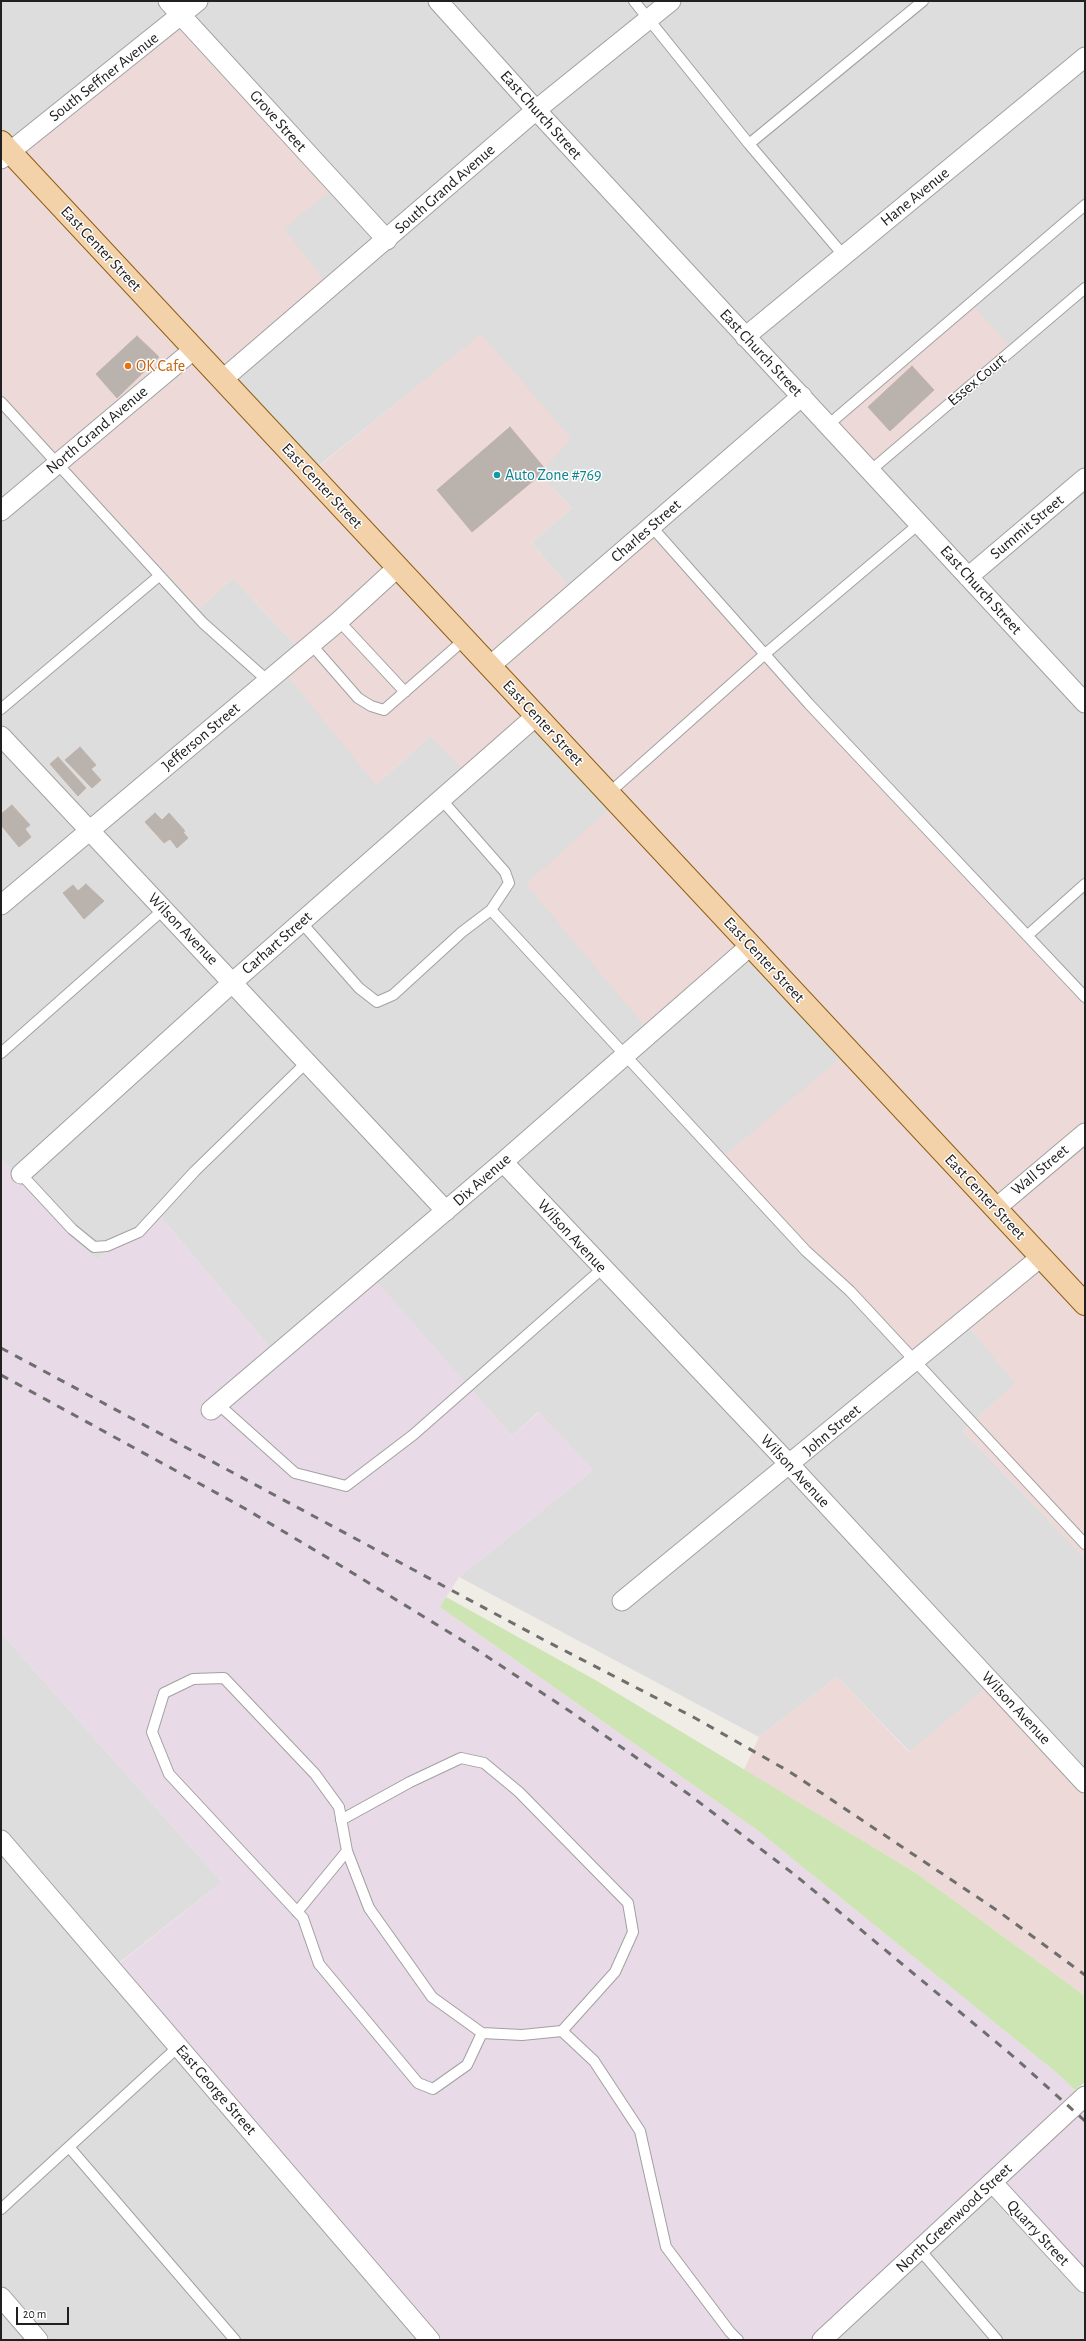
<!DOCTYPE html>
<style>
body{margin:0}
#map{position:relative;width:1086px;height:2341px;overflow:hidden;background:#f0ede7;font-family:"Alegreya Sans",sans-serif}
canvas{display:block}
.frame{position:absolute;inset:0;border:2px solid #202020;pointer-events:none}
.scale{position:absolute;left:16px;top:2307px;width:53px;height:18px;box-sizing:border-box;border:2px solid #202020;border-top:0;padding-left:5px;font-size:12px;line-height:14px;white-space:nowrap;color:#202020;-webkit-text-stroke:3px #fff;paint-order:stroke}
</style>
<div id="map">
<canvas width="1086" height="2341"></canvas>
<div class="frame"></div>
<div class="scale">20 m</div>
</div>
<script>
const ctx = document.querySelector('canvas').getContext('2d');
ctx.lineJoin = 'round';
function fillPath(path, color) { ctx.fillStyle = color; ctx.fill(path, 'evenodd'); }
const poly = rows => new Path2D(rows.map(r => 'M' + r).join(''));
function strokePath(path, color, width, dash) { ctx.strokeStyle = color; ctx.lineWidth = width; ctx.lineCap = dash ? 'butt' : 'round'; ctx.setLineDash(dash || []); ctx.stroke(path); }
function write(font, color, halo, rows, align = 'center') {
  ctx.font = font + ' "Alegreya Sans",sans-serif'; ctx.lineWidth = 3; ctx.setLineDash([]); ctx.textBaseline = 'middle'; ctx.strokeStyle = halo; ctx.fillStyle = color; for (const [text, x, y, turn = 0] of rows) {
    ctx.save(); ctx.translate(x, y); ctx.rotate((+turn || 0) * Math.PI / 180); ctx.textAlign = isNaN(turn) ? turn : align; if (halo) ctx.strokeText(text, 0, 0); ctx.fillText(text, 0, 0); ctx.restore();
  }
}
fillPath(poly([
 [1,1,1085,1,1085,1001,578,597,531,543,572,508,539,475,481,335,316,468,1,168],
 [1,396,199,608,233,578,303,653,376,785,430,736,538,717,750,950,848,1052,917,1373,970,1328,1016,1383,963,1431,1085,1558,1085,1794,989,1686,910,1752,837,1677,759,1737,459,1577,593,1470,538,1412,512,1436,374,1279,277,1356,156,1211,96,1260,1,1159],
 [1,1633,222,1882,110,1970,426,2340,1,2340],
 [995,2182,1085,2277,1085,2340,825,2340]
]), '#dedddd');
fillPath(poly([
 [181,14,339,183,284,229,337,296,226,381,317,468,481,334,571,438,539,475,572,508,531,543,578,597,654,530,1085,1001,1085,1558,963,1431,1015,1383,970,1328,917,1373,725,1155,848,1052,750,951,653,1036,526,884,615,804,538,717,473,780,430,736,376,785,284,671,303,653,233,578,199,608,1,396,1,168],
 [970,301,1012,350,868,475,825,426],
 [837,1677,909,1752,989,1685,1085,1794,1085,1996,916,1873,744,1770,759,1737]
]), '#eed9d9');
fillPath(poly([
 [1,1159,96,1260,156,1211,277,1356,374,1278,512,1436,539,1412,593,1470,459,1577,440,1607,756,1829,1057,2073,1085,2100,1085,2277,995,2182,825,2340,426,2340,110,1971,222,1882,1,1633]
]), '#e8dae6');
fillPath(poly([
 [446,1597,597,1681,916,1873,1085,1996,1085,2082,1075,2090,1057,2073,756,1829,440,1607]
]), '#cde4b3');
const building = poly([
 [137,336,159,357,117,398,96,374,137,336],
 [912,366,934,390,890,431,868,407,912,366],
 [510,427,546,470,472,532,437,490,510,427],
 [80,747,96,765,91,769,101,780,92,788,65,760,80,747],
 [58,757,86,788,78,796,50,764,58,757],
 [12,805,30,825,25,829,31,837,19,847,1,825,1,814,12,805],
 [155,813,162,820,169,813,185,831,183,832,188,838,177,848,170,839,164,843,145,822,155,813],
 [86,884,104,901,84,919,63,893,73,885,78,891,86,884]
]);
fillPath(building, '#b9b2ad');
strokePath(building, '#c0b4ab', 1);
const lane = poly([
 [634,1,749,144,844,256],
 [749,144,923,1],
 [1,402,203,623,268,681],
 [828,425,1085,205],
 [870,471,1085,288],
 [651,526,809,704,1085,997],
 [339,621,405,692],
 [311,644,358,698,371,706,384,710,465,639],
 [1,709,159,576],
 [609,793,765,654,920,523],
 [441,799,505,872,509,883,491,910,806,1251,850,1291,1085,1544],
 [301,922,359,988,377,1002,393,995,462,932,491,910],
 [1028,935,1085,884],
 [1,1053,164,909],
 [21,1174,72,1229,94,1247,107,1246,139,1232,195,1171,308,1061],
 [218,1404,295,1473,346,1486,413,1435,603,1268],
 [341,1820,410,1782,461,1758,484,1763,519,1792,628,1903,633,1932,615,1972,562,2031],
 [297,1912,347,1851],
 [482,2033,467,2065,433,2089,418,2083,319,1964,303,1918,169,1774,152,1732,164,1693,193,1679,224,1678,315,1774,339,1807,347,1851,369,1908,432,1997,482,2033,522,2035,562,2031,594,2061,640,2131,666,2247,730,2332,738,2340],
 [69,2147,235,2340],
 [1,2209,178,2047],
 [920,2250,997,2340]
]);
const street = poly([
 [168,1,387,240],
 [438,1,536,110,1085,703],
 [1,159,198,1],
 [745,337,1085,57],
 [222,380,536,110,671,1],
 [1,511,193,350],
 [968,577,1085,478],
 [490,666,802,396],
 [1,736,446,1211],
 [1,905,339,621,398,567],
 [503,1162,790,1465,1085,1783],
 [21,1174,233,982,536,716],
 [996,1208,1085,1133],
 [211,1410,503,1162,750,946],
 [622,1601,1041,1257],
 [1,1840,430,2340],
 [992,2182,1085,2283],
 [1,2297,38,2340],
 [822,2340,1085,2096]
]);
const primary = poly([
 [1,142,1085,1304]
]);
strokePath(lane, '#a1a1a1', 12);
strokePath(street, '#a1a1a1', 21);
strokePath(primary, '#8d5f0f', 24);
strokePath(lane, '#fff', 10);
strokePath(street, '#fff', 19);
strokePath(primary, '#f3d1a9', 22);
strokePath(poly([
 [1,1348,544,1640,695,1718,790,1772,998,1911,1085,1975],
 [1,1375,244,1508,333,1561,465,1642,571,1712,687,1793,795,1875,1014,2057,1085,2121]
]), '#6e6e6e', 3, [8, 8]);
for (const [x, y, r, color] of [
 [128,366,4,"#e8710a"],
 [497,475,4,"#0f9aa8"]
]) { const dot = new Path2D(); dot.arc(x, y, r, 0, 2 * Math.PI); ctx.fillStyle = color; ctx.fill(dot); strokePath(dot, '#fff', 1.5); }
write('16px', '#202020', '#fff', [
 ["South Seffner Avenue",104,77,-38],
 ["East Church Street",541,115,48],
 ["Grove Street",278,121,48],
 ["South Grand Avenue",445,189,-41],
 ["Hane Avenue",915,197,-39],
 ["East Center Street",101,249,47],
 ["East Church Street",761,353,47],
 ["Essex Court",977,380,-40],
 ["North Grand Avenue",97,430,-40],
 ["East Center Street",322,486,47],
 ["Summit Street",1027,527,-40],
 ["Charles Street",646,531,-41],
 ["East Church Street",981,590,48],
 ["East Center Street",543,723,47],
 ["Jefferson Street",201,737,-40],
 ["Wilson Avenue",183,929,46],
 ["Carhart Street",277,943,-41],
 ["East Center Street",764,960,47],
 ["Wall Street",1040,1170,-40],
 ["Dix Avenue",482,1180,-41],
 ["East Center Street",985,1197,47],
 ["Wilson Avenue",572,1236,47],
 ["John Street",832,1430,-40],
 ["Wilson Avenue",795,1471,47],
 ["Wilson Avenue",1016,1708,47],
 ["East George Street",216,2090,49],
 ["North Greenwood Street",954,2218,-43],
 ["Quarry Street",1038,2233,47]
]);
write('16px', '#c56008', '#fff', [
 ["OK Cafe",136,366]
], 'left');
write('16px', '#0d838f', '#fff', [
 ["Auto Zone #769",505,475]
], 'left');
</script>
